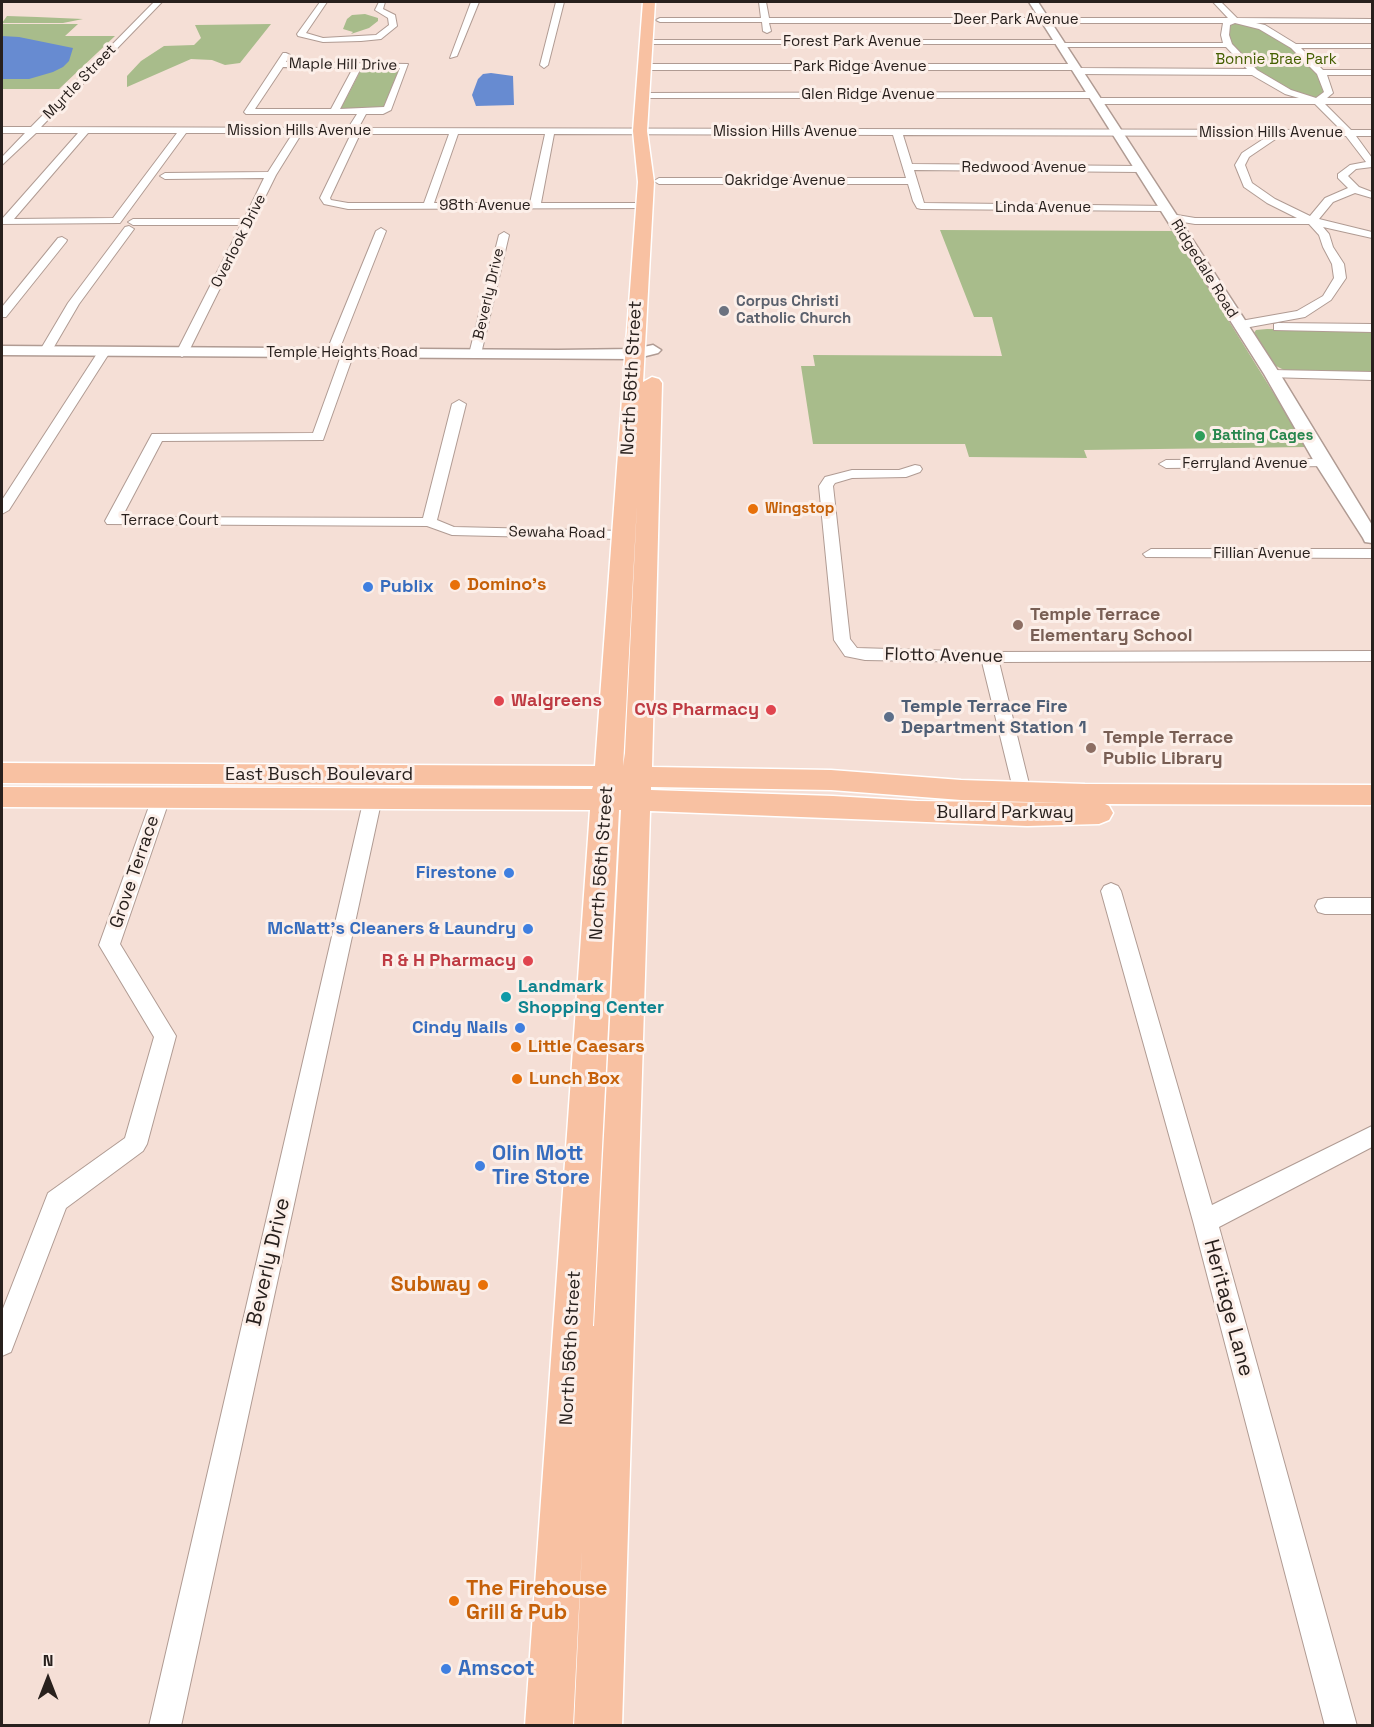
<!DOCTYPE html>
<style>
body{margin:0}
#map{position:relative;width:1374px;height:1727px;overflow:hidden;background:#f5dfd6;font-family:"Space Grotesk",sans-serif}
canvas{display:block}
.frame{position:absolute;inset:0;border:3px solid #28201d;pointer-events:none}
.north{position:absolute;left:18px;top:1649px;width:60px;height:60px;-webkit-text-stroke:4px #fcefe9;paint-order:stroke;rotate:0deg;font-size:16px;font-weight:700;line-height:24px;text-align:center;color:#28201d}
.north::after{content:'';display:block;margin:auto;width:21px;height:27px;background:#28201d;clip-path:polygon(50% 0,100% 100%,50% 72%,0 100%)}
</style>
<div id="map">
<canvas width="1374" height="1727"></canvas>
<div class="frame"></div>
<div class="north">N</div>
</div>
<script>
const ctx = document.querySelector('canvas').getContext('2d');
ctx.lineJoin = 'round';
function fillPath(path, color) { ctx.fillStyle = color; ctx.fill(path, 'evenodd'); }
const poly = rows => new Path2D(rows.map(r => 'M' + r).join(''));
function strokePath(path, color, width, dash) { ctx.strokeStyle = color; ctx.lineWidth = width; ctx.lineCap = dash ? 'butt' : 'round'; ctx.setLineDash(dash || []); ctx.stroke(path); }
function write(font, color, halo, rows, align = 'center') {
  ctx.font = font + ' "Space Grotesk",sans-serif'; ctx.lineWidth = 6; ctx.setLineDash([]); ctx.textBaseline = 'middle'; ctx.strokeStyle = halo; ctx.fillStyle = color; for (const [text, x, y, turn = 0] of rows) {
    ctx.save(); ctx.translate(x, y); ctx.rotate((+turn || 0) * Math.PI / 180); ctx.textAlign = isNaN(turn) ? turn : align; if (halo) ctx.strokeText(text, 0, 0); ctx.fillText(text, 0, 0); ctx.restore();
  }
}
fillPath(poly([
 [365,14,378,18,378,21,369,28,351,34,353,32,343,29,347,19,352,15],
 [7,16,37,17,83,19,63,23,2,23],
 [1235,22,1261,28,1291,46,1317,72,1325,92,1318,99,1302,97,1257,72,1231,45,1228,35,1230,23],
 [2,24,78,24,65,36,115,36,59,89,2,89],
 [271,24,240,63,225,65,212,60,191,59,127,87,127,76,141,61,164,46,194,45,201,38,195,25],
 [363,66,402,66,383,108,340,110],
 [940,230,1173,231,1307,447,1084,450,1087,458,969,457,965,444,813,444,801,366,815,366,813,355,1002,356,992,317,974,317],
 [1267,329,1372,330,1372,374,1286,371,1272,364,1254,333,1256,330]
]), '#a8bc8b');
fillPath(poly([
 [2,36,19,37,73,48,69,61,63,67,53,72,29,79,2,79],
 [491,73,513,76,514,105,476,106,472,95,478,79,483,74]
]), '#678bd1');
const minor = poly([
 [154,2,162,2,41,127,351,128,350,125,357,114,246,114,244,112,283,53,286,53,290,55,286,62,408,64,391,110,383,114,366,114,360,125,361,128,1341,130,1315,104,1097,104,1093,101,1097,98,1299,98,1285,94,1252,75,1077,74,1074,73,1074,70,644,70,640,67,644,64,1075,64,1078,65,1078,68,1247,69,1226,47,1060,47,1056,44,646,44,642,42,646,40,1058,40,1062,43,1223,43,1221,35,1223,23,769,23,771,31,767,33,763,31,762,22,660,22,656,20,660,18,761,18,759,2,766,2,769,18,1228,18,1213,2,1221,2,1237,18,1372,19,1372,23,1256,23,1265,25,1296,44,1372,44,1372,48,1301,48,1323,70,1372,70,1372,75,1327,75,1333,93,1327,98,1372,98,1372,104,1325,104,1351,130,1372,130,1372,136,1356,136,1372,158,1372,167,1356,169,1348,176,1359,187,1372,192,1372,198,1355,193,1333,202,1319,219,1372,232,1372,238,1323,227,1329,234,1333,247,1344,264,1346,278,1331,300,1305,317,1239,329,1235,328,1235,322,1297,311,1323,296,1334,278,1332,264,1323,247,1319,235,1309,224,1195,224,1171,220,1166,217,1171,214,1195,218,1297,218,1267,203,1244,187,1235,165,1242,153,1268,136,903,135,912,164,1139,166,1144,169,1139,172,914,170,924,203,1169,206,1169,210,1165,211,921,209,917,208,913,201,908,184,659,184,654,181,659,178,906,178,893,135,554,134,541,203,643,203,647,204,647,208,348,209,324,204,320,198,351,134,302,133,276,175,188,353,182,357,176,353,241,225,133,225,128,222,133,219,244,219,264,178,165,179,160,176,165,173,268,172,293,133,186,133,120,223,2,224,2,219,78,133,36,133,2,165,2,157,25,133,2,133,2,127,31,127,154,2],
 [1235,23,1259,29,1291,48,1317,74,1324,92,1316,98,1291,90,1257,70,1232,44,1229,35,1230,25,1235,23],
 [283,67,353,68,331,109,255,109,283,67],
 [361,68,400,68,384,107,340,109,361,68],
 [88,133,177,133,113,218,14,219,88,133],
 [360,134,449,134,424,203,348,203,331,200,330,198,360,134],
 [458,134,545,134,530,203,434,203,458,134],
 [1280,136,1346,136,1366,162,1350,165,1338,174,1338,178,1348,188,1325,198,1310,216,1275,199,1252,183,1245,165,1249,157,1280,136],
 [320,2,327,2,306,33,323,38,376,35,389,25,388,18,375,10,379,2,385,2,383,9,395,15,397,26,381,39,361,41,323,42,298,36,297,34,320,2],
 [471,2,479,2,457,56,450,58,471,2],
 [556,2,564,2,548,65,544,68,540,65,556,2],
 [643,93,1093,92,1097,95,1093,98,640,98,640,94,643,93],
 [129,226,134,229,79,304,51,352,49,355,41,355,39,352,68,303,125,227,129,226],
 [381,228,386,231,338,353,336,356,328,356,326,353,376,231,381,228],
 [504,232,509,235,481,354,475,358,471,357,469,354,499,235,504,232],
 [62,237,67,240,66,242,6,317,2,317,2,307,58,238,62,237],
 [1278,323,1372,324,1372,332,1274,330,1274,324,1278,323],
 [104,348,110,352,9,510,2,514,2,500,98,352,104,348],
 [348,349,354,353,323,440,162,441,122,517,423,518,452,404,459,400,466,404,437,520,454,527,623,531,630,535,623,539,452,535,427,526,107,524,105,521,152,434,313,433,342,353,348,349],
 [1272,370,1372,372,1372,380,1268,377,1266,374,1268,371,1272,370],
 [1324,459,1329,460,1331,463,1329,466,1166,468,1159,464,1166,460,1324,459],
 [915,465,920,466,922,469,920,472,906,477,852,478,835,483,833,486,850,639,857,648,989,652,1372,651,1372,661,999,662,1031,792,1029,797,1022,799,1015,797,982,662,865,660,845,656,834,640,819,486,825,477,852,470,899,470,915,465],
 [1151,549,1372,549,1372,558,1146,557,1143,554,1151,549],
 [161,791,168,793,170,798,120,944,176,1036,147,1144,143,1151,66,1208,11,1352,2,1356,2,1311,48,1193,125,1138,154,1037,99,945,152,798,154,793,161,791],
 [373,791,380,793,382,798,181,1726,149,1726,364,798,366,793,373,791],
 [1111,883,1118,886,1121,891,1212,1205,1372,1126,1372,1147,1219,1227,1357,1726,1325,1726,1193,1221,1101,891,1104,886,1111,883],
 [1325,898,1372,898,1372,914,1325,914,1318,912,1315,906,1318,900,1325,898]
]);
const tertiary = poly([
 [1029,2,1038,2,1280,374,1372,525,1372,543,1365,542,1363,538,1315,463,1264,374,1029,2],
 [653,345,661,350,658,353,634,359,2,355,2,346,558,350,634,349,653,345]
]);
const primary = poly([
 [643,2,655,2,647,131,654,182,643,382,652,377,659,379,662,383,652,767,831,770,961,780,1085,784,1372,785,1372,805,1105,804,1109,806,1113,813,1109,820,1099,824,1027,826,650,811,622,1726,574,1726,582,1549,573,1726,525,1726,590,810,2,807,2,787,592,789,593,786,2,783,2,763,595,766,638,182,633,131,643,2],
 [637,504,625,753,623,766,637,504],
 [651,787,831,790,961,800,1062,803,917,801,833,796,651,790,651,787],
 [619,810,621,810,594,1326,593,1326,619,810]
]);
strokePath(minor, '#b09b93', 2);
strokePath(tertiary, '#b09b93', 3);
strokePath(primary, '#fff', 3);
fillPath(minor, '#fff');
fillPath(tertiary, '#fff');
fillPath(primary, '#f8c1a2');
for (const [x, y, r, color] of [
 [724,311,6,"#6b7280"],
 [1200,436,6,"#2e9e5b"],
 [753,509,6,"#e8710a"],
 [455,585,6,"#e8710a"],
 [368,587,6,"#3f7fe0"],
 [1018,625,6,"#8d6e63"],
 [499,701,6,"#e0444e"],
 [771,710,6,"#e0444e"],
 [889,717,6,"#5c6f8a"],
 [1091,748,6,"#8d6e63"],
 [509,873,6,"#3f7fe0"],
 [528,929,6,"#3f7fe0"],
 [528,961,6,"#e0444e"],
 [506,997,6,"#0f9aa8"],
 [520,1028,6,"#3f7fe0"],
 [516,1047,6,"#e8710a"],
 [517,1079,6,"#e8710a"],
 [480,1166,6,"#3f7fe0"],
 [483,1285,6,"#e8710a"],
 [454,1601,6,"#e8710a"],
 [446,1669,6,"#3f7fe0"]
]) { const dot = new Path2D(); dot.arc(x, y, r, 0, 2 * Math.PI); ctx.fillStyle = color; ctx.fill(dot); strokePath(dot, '#fcefe9', 2); }
write('15px', '#28201d', '#fcefe9', [
 ["Deer Park Avenue",1016,20],
 ["Forest Park Avenue",852,42],
 ["Maple Hill Drive",343,65,1],
 ["Park Ridge Avenue",860,67],
 ["Myrtle Street",80,82,-46],
 ["Glen Ridge Avenue",868,95],
 ["Mission Hills Avenue",299,131],
 ["Mission Hills Avenue",785,132],
 ["Mission Hills Avenue",1271,133],
 ["Redwood Avenue",1024,168],
 ["Oakridge Avenue",785,181],
 ["98th Avenue",485,206],
 ["Linda Avenue",1043,208],
 ["Overlook Drive",239,241,-63],
 ["Ridgedale Road",1204,269,58],
 ["Beverly Drive",489,294,-77],
 ["Temple Heights Road",342,353],
 ["Ferryland Avenue",1245,464],
 ["Terrace Court",170,521],
 ["Sewaha Road",557,533,1],
 ["Fillian Avenue",1262,554]
]);
write('15px', '#445f00', '#fcefe9', [
 ["Bonnie Brae Park",1276,60]
]);
write('bold 15px', '#5b616d', '#fcefe9', [
 ["Corpus Christi",736,302],
 ["Catholic Church",736,319]
], 'left');
write('bold 15px', '#27864d', '#fcefe9', [
 ["Batting Cages",1212,436]
], 'left');
write('bold 15px', '#c56008', '#fcefe9', [
 ["Wingstop",765,509]
], 'left');
write('18px', '#28201d', '#fcefe9', [
 ["North 56th Street",632,378,-87],
 ["Flotto Avenue",944,656,1],
 ["East Busch Boulevard",319,775],
 ["Bullard Parkway",1005,813],
 ["North 56th Street",602,863,-86],
 ["Grove Terrace",135,872,-71],
 ["North 56th Street",571,1348,-87]
]);
write('bold 18px', '#c56008', '#fcefe9', [
 ["Domino's",467,585],
 ["Little Caesars",528,1047],
 ["Lunch Box",529,1079]
], 'left');
write('bold 18px', '#366cbe', '#fcefe9', [
 ["Publix",380,587,"left"],
 ["Firestone",497,873],
 ["McNatt's Cleaners & Laundry",516,929],
 ["Cindy Nails",508,1028]
], 'right');
write('bold 18px', '#785e54', '#fcefe9', [
 ["Temple Terrace",1030,615],
 ["Elementary School",1030,636],
 ["Temple Terrace",1103,738],
 ["Public Library",1103,759]
], 'left');
write('bold 18px', '#be3a42', '#fcefe9', [
 ["Walgreens",511,701,"left"],
 ["CVS Pharmacy",759,710],
 ["R & H Pharmacy",516,961]
], 'right');
write('bold 18px', '#4e5e75', '#fcefe9', [
 ["Temple Terrace Fire",901,707],
 ["Department Station 1",901,728]
], 'left');
write('bold 18px', '#0d838f', '#fcefe9', [
 ["Landmark",518,987],
 ["Shopping Center",518,1008]
], 'left');
write('bold 21px', '#366cbe', '#fcefe9', [
 ["Olin Mott",492,1154],
 ["Tire Store",492,1178],
 ["Amscot",458,1669]
], 'left');
write('21px', '#28201d', '#fcefe9', [
 ["Beverly Drive",269,1262,-77],
 ["Heritage Lane",1228,1308,75]
]);
write('bold 21px', '#c56008', '#fcefe9', [
 ["Subway",471,1285],
 ["The Firehouse",466,1589,"left"],
 ["Grill & Pub",466,1613,"left"]
], 'right');
</script>
